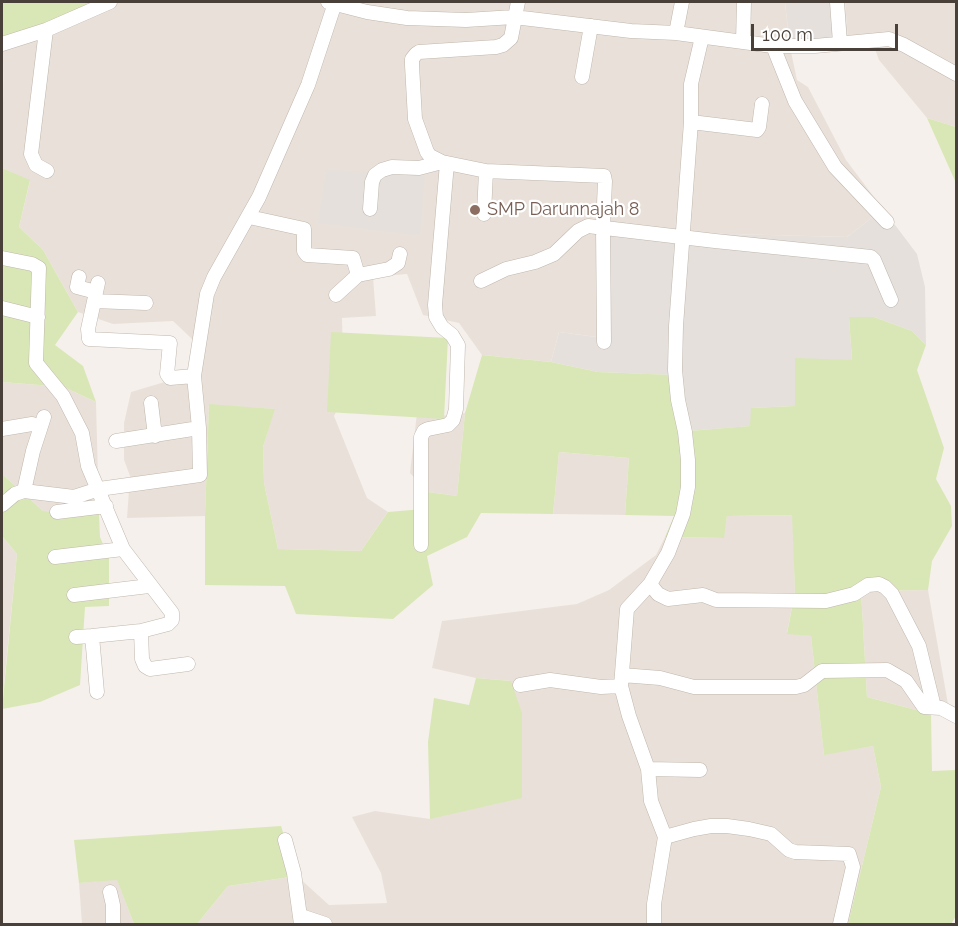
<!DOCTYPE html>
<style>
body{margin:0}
#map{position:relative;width:958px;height:926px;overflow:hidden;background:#f5f0eb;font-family:Raleway,sans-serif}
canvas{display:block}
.frame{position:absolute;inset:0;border:3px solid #494039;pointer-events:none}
.scale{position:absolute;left:751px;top:24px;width:147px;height:27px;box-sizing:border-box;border:3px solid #494039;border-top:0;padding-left:8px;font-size:18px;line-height:21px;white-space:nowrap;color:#494039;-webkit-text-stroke:4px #fff;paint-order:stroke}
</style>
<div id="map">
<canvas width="958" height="926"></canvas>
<div class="frame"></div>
<div class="scale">100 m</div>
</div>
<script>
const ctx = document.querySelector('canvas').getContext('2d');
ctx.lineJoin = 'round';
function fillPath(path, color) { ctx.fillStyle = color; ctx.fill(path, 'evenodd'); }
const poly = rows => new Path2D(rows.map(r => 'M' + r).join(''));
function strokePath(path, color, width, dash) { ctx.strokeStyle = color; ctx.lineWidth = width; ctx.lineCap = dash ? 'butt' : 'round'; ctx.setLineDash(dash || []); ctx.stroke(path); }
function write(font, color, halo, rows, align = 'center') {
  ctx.font = font + ' Raleway,sans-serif'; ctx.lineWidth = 4.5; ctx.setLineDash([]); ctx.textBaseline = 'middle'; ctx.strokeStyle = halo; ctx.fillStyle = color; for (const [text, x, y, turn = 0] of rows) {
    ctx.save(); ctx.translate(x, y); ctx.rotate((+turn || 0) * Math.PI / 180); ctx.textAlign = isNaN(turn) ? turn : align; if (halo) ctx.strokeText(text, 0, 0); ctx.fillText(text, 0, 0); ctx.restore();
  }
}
fillPath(poly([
 [91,2,785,2,790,47,797,80,808,87,846,160,883,209,847,237,687,233,611,339,559,332,551,362,482,355,459,323,423,315,407,274,373,277,376,316,342,318,344,396,334,416,367,498,388,512,361,551,278,549,264,483,263,447,274,409,209,405,205,516,127,518,130,476,124,460,124,423,131,392,195,373,192,339,173,321,113,324,78,312,43,250,19,227,30,181,2,168,4,37,71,13],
 [845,2,956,2,956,127,927,118,879,60,870,36,848,39],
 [2,382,64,387,96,402,99,514,43,511,2,474],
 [417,413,450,416,465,413,457,496,428,492,410,473],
 [559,452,629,458,625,515,553,514],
 [793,515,795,591,787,633,811,636,824,754,873,746,881,787,848,924,197,924,228,886,297,876,329,905,387,903,381,873,352,817,375,811,430,819,511,681,476,678,432,668,442,621,577,604,609,590,656,555,665,537,723,538,727,516],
 [2,536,17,554,2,705],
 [928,590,949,710,931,714,867,697,861,591],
 [117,879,134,924,82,924,79,883]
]), '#e9e1d9');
fillPath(poly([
 [785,2,845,2,848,39,790,47],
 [326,169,425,176,420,236,317,223],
 [883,209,917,254,925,287,926,345,912,331,874,317,849,317,852,360,795,406,751,408,751,426,688,431,673,375,598,372,551,362,559,332,611,339,609,220,687,233,847,237]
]), '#e5e0dc');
fillPath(poly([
 [2,2,91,2,34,31,4,37,2,127],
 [927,118,956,127,956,183],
 [2,168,30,180,19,227,43,250,78,312,55,345,83,366,96,402,64,387,2,382],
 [849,317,874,317,912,331,926,345,917,370,944,448,936,479,951,506,952,526,932,561,928,590,861,591,867,697,931,714,932,771,956,770,956,916,951,924,848,924,881,787,873,746,824,755,811,636,787,634,795,591,792,515,727,516,724,538,665,537,674,516,625,515,629,458,559,452,553,514,481,513,467,537,427,556,433,585,393,619,296,614,285,586,205,585,205,516,209,404,275,409,263,447,264,483,278,549,361,551,388,512,423,509,428,492,457,496,465,413,482,355,551,362,598,372,674,375,689,431,750,426,751,408,795,406,795,358,852,360],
 [331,332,448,338,444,419,327,412],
 [2,474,43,511,99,514,100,537,109,558,109,606,85,607,80,685,40,702,2,709,17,554,2,536],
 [476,678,511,681,522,713,522,798,430,819,428,742,434,698,469,705],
 [281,826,297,876,228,886,197,924,134,924,117,880,79,883,74,840]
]), '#d9e7b6');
const minor = poly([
 [328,2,367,12,407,18,466,20,514,17,631,31,676,33,773,46,815,46,889,39,904,45,956,74],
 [518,2,511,38,503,45,496,47,419,52,416,54,412,59,412,65,415,119,427,152,430,156,442,162,486,171,604,176,605,181,603,227,604,342],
 [837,2,840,43],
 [46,30,31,154,36,165,47,171],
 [676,33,682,2],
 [743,42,744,2],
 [2,44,46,30,110,2],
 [773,46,795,101,835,167,887,222],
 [582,77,591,26],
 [691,122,757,130,759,127,762,104],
 [370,209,372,182,375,175,382,170,392,167,419,168,442,162],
 [484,214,486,171],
 [249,217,304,229,304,251,307,255,353,258,358,275,336,295],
 [2,258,32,264,39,268,36,363,63,396,82,433,88,466,123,549,172,613,172,620,168,624,141,631,92,636],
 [358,275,389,269,398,263,400,254],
 [79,277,77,287,96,292],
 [481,281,506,269,535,262,554,254,578,231,588,226,715,241,871,257,874,260,891,300],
 [98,283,88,329,89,339,170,343,167,374,170,378,194,376],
 [94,301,146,303],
 [2,308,38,317],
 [151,403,155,436],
 [2,429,32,424],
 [116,441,199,428],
 [24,491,33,451,44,417],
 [2,505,15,494,24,491,74,497,99,489,200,475,199,428,194,376,207,294,214,277,259,197,308,85,335,3],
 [57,512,106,506],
 [421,545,421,437,424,431,428,429,448,425,453,420,456,409,458,345,452,335,442,327,436,317,435,305,447,163],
 [55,557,123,549],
 [650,584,658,594,668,599,703,595,716,600,826,601,854,594,868,585,879,584,885,587,892,594,919,646,934,707],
 [74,595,149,586],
 [141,631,142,659,145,666,150,669,188,664],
 [76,637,92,636,97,692],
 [622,675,660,678,694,687,796,687,804,685,822,671,887,670,906,681,924,707,941,708,956,716],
 [520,685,550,680,601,687,621,686],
 [648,769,700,770],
 [665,837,694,829,711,826,727,826,749,829,771,834,789,850,795,852,849,854,853,867,840,924],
 [285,840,294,873,301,924],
 [110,892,113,905,113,924],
 [301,916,325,924],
 [654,924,654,904,665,837,651,801,648,769,629,716,621,686,627,609,650,584,668,553,683,514,688,487,688,460,685,432,678,400,675,370,676,326,691,122,691,84,702,37]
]);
strokePath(minor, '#c0b7ae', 15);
strokePath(minor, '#fff', 14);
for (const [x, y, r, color] of [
 [475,210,6,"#8d6e63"]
]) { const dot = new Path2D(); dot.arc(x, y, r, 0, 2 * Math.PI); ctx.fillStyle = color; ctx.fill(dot); strokePath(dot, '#fff', 2); }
write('18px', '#785e54', '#fff', [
 ["SMP Darunnajah 8",487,210]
], 'left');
</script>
